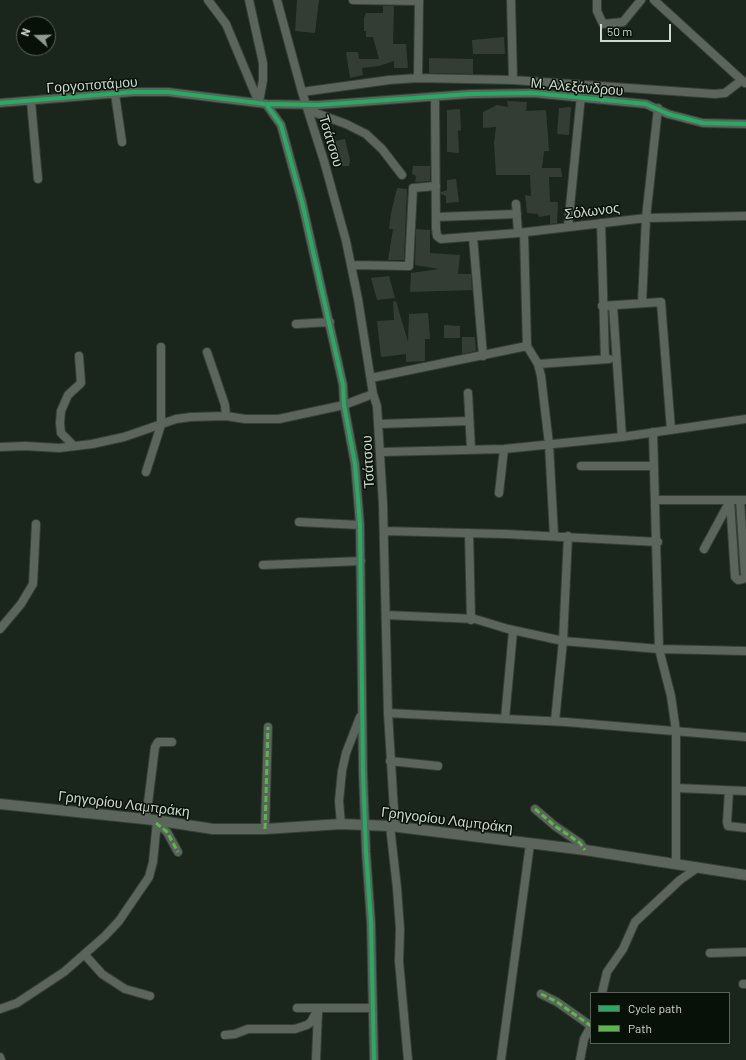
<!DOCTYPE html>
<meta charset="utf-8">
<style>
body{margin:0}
#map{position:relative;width:746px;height:1060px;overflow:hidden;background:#1a261b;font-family:Barlow,sans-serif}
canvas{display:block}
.legend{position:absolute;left:590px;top:992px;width:140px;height:52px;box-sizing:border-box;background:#081108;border:1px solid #576258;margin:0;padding:5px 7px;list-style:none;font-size:12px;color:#cedccf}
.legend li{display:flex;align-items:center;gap:8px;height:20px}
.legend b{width:20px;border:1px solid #576258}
.north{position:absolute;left:16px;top:16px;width:40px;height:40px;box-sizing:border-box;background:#081108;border:1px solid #576258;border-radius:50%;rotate:290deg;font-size:11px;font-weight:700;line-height:16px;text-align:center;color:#cedccf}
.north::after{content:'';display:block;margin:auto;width:14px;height:18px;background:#8f9c90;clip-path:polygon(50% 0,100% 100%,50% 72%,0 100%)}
.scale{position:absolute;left:600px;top:24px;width:71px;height:18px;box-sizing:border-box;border:2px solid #cedccf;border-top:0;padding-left:5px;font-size:12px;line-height:14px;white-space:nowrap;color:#cedccf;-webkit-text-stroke:3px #081108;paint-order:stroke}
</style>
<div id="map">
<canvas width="746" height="1060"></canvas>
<ul class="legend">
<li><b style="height:5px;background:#26ab63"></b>Cycle path</li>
<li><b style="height:5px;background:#58b947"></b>Path</li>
</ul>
<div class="north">N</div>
<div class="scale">50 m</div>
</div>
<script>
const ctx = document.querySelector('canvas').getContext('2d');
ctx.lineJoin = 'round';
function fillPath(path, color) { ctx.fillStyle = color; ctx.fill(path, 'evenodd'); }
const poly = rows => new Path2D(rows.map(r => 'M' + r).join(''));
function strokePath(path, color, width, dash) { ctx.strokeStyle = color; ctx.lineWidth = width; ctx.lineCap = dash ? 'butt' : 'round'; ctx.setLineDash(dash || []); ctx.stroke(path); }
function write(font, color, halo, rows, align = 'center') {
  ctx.font = font + ' Barlow,sans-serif'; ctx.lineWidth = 3; ctx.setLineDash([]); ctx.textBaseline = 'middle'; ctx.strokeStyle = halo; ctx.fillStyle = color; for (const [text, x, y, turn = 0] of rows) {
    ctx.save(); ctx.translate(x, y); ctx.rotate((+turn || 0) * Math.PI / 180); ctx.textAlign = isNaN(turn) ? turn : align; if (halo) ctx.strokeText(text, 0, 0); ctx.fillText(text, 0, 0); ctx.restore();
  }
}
fillPath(poly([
 [297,0,319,0,315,33,295,31],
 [383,6,394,6,393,44,406,44,408,68,394,68,394,61,379,66,362,68,363,75,350,78,346,52,358,52,359,59,379,59,373,37,366,37,366,31,364,31,364,18,366,13,383,13],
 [504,37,505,54,473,54,472,40],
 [429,58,473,59,473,74,429,73],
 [507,101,527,102,526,111,546,110,549,151,544,151,542,168,561,168,562,177,549,177,550,202,558,202,557,223,550,224,550,215,539,217,538,214,527,213,525,195,531,196,530,175,496,175,494,143,496,127,483,128,483,112,497,105,508,107],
 [571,107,569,135,557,134,559,108],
 [460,109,461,130,458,131,459,153,447,152,447,110],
 [345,139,350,160,349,166,342,166,342,163,335,163,332,149,335,147,335,141],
 [413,166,430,166,430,181,415,182,416,176,412,174],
 [456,179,459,202,446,203,446,196,441,194,441,192,447,190,447,180],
 [397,188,407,189,404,260,388,260,393,229,389,229,391,213],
 [416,229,430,230,430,253,460,255,458,274,471,274,472,290,410,292,411,273,439,269,415,265],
 [389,276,395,298,377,300,371,278],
 [396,301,408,342,409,314,428,313,430,339,425,339,425,361,406,362,406,354,381,357,377,321,394,320,393,302],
 [444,325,460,326,460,338,444,338],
 [462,337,475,337,476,351,462,354]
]), '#333d34');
const minor = poly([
 [208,0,226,24,259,103],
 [249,0,263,63,263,80,259,102],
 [277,0,302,92,324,161,346,241,358,299,373,394,377,406,383,504,388,713,395,827],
 [353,0,419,1],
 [511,0,513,80],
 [597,0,597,11,603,24,623,22,641,0],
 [654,0,745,83],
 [418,78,419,0],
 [302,92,389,80,418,78,513,80,715,94,725,93,742,80],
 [115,94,122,142],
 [435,97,436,229,437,236,441,239,518,233,646,218,746,216],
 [31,101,38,179],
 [0,103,134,92,168,92,266,104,318,105,470,94,533,93,646,104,668,114,703,123,746,124],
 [266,104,281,125,302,202,343,385,344,405,355,464,360,525,363,773,366,852,371,923,374,1060],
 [307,106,316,113,346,124,366,134,382,149,402,175],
 [516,204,518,233],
 [436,217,517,214],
 [601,223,605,359],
 [568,227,582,85],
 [524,233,527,346,538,364,541,376,549,444,554,536],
 [473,237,483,356],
 [351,265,409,266,413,188,436,186],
 [642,303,646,218,658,108],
 [602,306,661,302,671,430],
 [613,306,622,437],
 [296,324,330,322],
 [207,352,225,405,226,416],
 [538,364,609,359],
 [371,378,527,346],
 [468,393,471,449],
 [378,424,469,421],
 [653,432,659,649,671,696,676,731,676,865],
 [74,446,61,433,60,423,61,411,68,395,81,383,79,356],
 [0,447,25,446,59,448,92,444,124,437,176,419,191,417,226,416,245,419,279,419,344,405,373,394],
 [381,452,504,449,622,437,746,419],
 [581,466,654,466],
 [146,472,161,425,161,347],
 [499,493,504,449],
 [656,500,746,500],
 [730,500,735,577,738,580,743,579,745,576,740,500],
 [299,522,360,525],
 [384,531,506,534,658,542],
 [469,533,471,620],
 [704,549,730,501],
 [263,565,361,561],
 [386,615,475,619,508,629,563,641,659,649,746,651],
 [0,629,21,604,33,584,36,524],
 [388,713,566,722,746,737],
 [505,719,513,631],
 [555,721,563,641,568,536],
 [390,761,438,766],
 [676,788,746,791],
 [729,791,727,822,728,826,746,828],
 [535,809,555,826,580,843,585,850],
 [146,819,155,747,158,742,172,742],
 [156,823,167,832,178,852],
 [341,824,339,801,342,771,346,753,360,717],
 [390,826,397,888,400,929,399,961,408,1060],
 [265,829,268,727],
 [710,953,746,952],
 [85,955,102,974,125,989,150,996],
 [743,984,746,984],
 [602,993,607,972,623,949,635,922,680,880,697,868],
 [541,994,557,1002,591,1026],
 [297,1008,372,1008],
 [0,1009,17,1003,64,972,105,936,119,921,149,877,153,862,157,821],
 [225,1035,235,1034,248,1029,295,1029,307,1025,311,1022,318,1009],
 [0,1057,1,1060],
 [316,1060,318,1011],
 [501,1060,530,844],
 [580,1060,584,1039,591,1026]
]);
const tertiary = poly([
 [0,804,154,820,213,829,265,829,341,824,390,826,585,850,746,875]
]);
strokePath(minor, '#363f37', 10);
strokePath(tertiary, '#363f37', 12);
strokePath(minor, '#5b655c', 8);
strokePath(tertiary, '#5b655c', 10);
strokePath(poly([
 [535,809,555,826,580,843,585,850],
 [156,823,167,832,178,852],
 [265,829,268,727],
 [541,994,557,1002,591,1026]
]), '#58b947', 3, [6, 3]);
strokePath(poly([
 [0,103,134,92,168,92,266,104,318,105,470,94,533,93,646,104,668,114,703,123,746,124],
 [266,104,281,125,302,202,343,385,344,405,355,464,360,525,363,773,366,852,371,923,374,1060]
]), '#26ab63', 4);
write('14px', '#cedccf', '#081108', [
 ["Γοργοποτάμου",92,85,-4],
 ["Μ. Αλεξάνδρου",577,87,5],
 ["Τσάτσου",331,141,73],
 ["Σόλωνος",592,211,-7],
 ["Τσάτσου",368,462,-93],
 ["Γρηγορίου Λαμπράκη",124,804,7],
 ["Γρηγορίου Λαμπράκη",447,820,7]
]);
</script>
